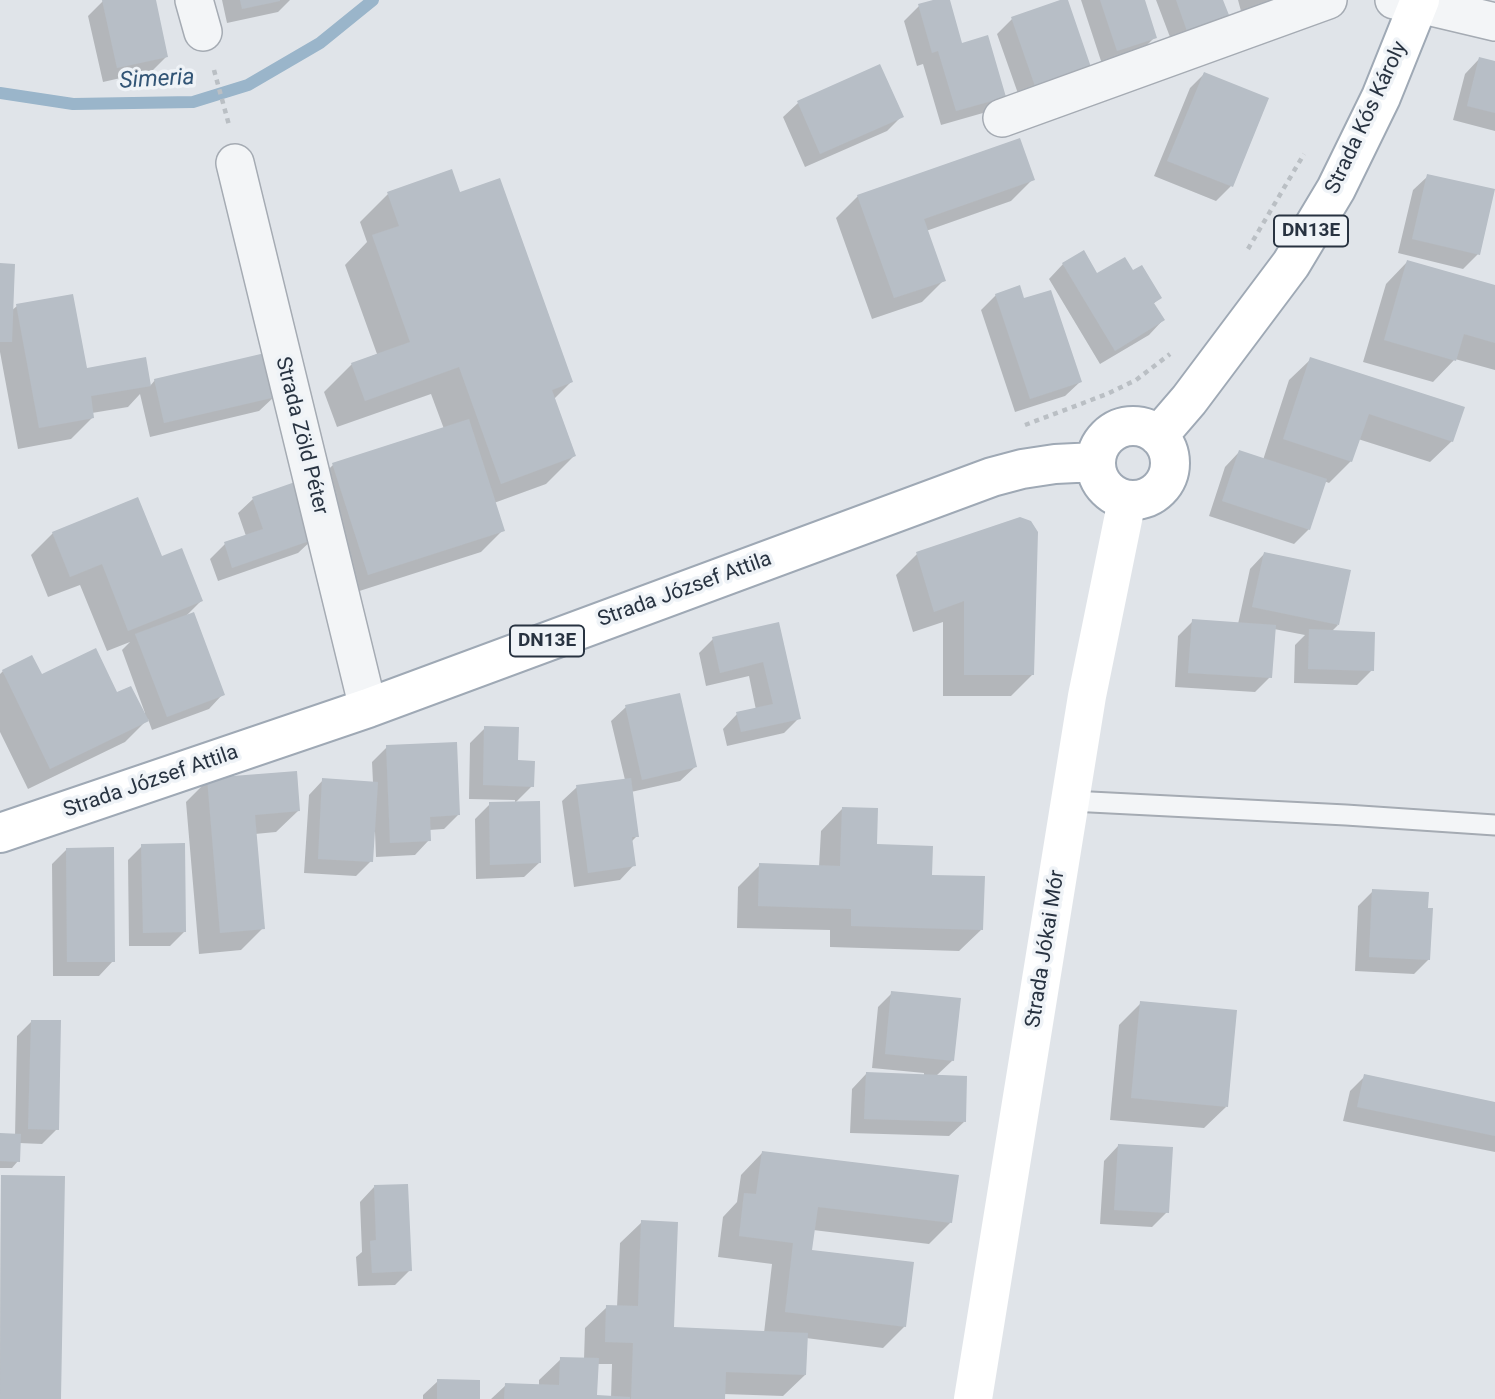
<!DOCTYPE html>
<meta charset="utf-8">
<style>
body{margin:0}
canvas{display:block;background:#e0e4e9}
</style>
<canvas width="1495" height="1399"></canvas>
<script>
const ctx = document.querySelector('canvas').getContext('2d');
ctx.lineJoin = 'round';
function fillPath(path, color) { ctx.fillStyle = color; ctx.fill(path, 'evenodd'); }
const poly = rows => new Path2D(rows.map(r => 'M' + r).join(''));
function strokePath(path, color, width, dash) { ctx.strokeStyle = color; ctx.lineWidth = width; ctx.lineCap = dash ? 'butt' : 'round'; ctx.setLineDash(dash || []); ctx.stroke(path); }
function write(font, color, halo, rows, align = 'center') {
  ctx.font = font + ' Roboto,sans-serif'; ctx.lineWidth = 7; ctx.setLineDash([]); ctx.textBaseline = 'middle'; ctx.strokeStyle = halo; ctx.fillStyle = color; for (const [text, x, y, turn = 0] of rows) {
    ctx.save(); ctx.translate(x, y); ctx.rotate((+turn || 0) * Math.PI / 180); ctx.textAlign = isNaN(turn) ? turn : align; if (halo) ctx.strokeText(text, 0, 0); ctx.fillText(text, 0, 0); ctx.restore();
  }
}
fillPath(poly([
 [108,0,154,0,166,57,152,71,103,82,88,16,103,1],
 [222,0,290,0,278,12,227,23],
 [939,0,948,0,961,45,1004,96,990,111,941,125,923,64,917,66,904,21,919,6],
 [1066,0,1090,69,1021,102,997,34,1012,19],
 [1081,0,1143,0,1155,37,1140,52,1102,64],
 [1156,0,1222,0,1227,15,1213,30,1173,45],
 [1238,0,1327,0,1245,26],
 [1479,59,1495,63,1495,131,1453,120,1465,74],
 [880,66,902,116,887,131,805,167,783,117,798,103],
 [1204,74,1267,99,1231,186,1216,201,1154,176,1190,88],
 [1428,176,1478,254,1463,269,1398,253,1413,190],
 [1033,179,1011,201,926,231,944,280,922,302,872,319,836,218,858,196],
 [388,194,571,382,554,399,574,456,546,484,494,503,503,530,481,552,347,595,311,486,333,465,444,429,431,394,337,427,324,392,352,364,377,354,345,265,367,242,360,222],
 [1407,262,1495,287,1495,370,1455,359,1433,382,1363,362,1386,284],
 [1063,264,1097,275,1133,273,1160,298,1153,304,1163,320,1149,335,1100,364,1049,279],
 [0,265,11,311,17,306,85,370,150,386,155,380,274,397,259,411,150,437,140,394,128,407,92,413,93,417,71,439,18,449,0,352],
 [996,295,1023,301,1080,382,1065,396,1015,412,981,310],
 [1311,359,1452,441,1430,462,1358,439,1351,461,1329,483,1324,481,1309,529,1294,544,1209,516,1225,467,1239,452,1263,460,1289,380],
 [294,484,313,539,298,553,218,581,210,559,225,544,246,536,238,513,253,499],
 [1020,519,1032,675,1011,696,943,696,943,622,913,632,896,575,917,554],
 [53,533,201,601,185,617,223,694,209,709,152,730,148,719,125,742,28,789,0,732,0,674,3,671,31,657,41,676,117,694,143,714,145,713,122,650,130,642,107,651,80,585,48,597,31,555],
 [1264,554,1338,625,1331,632,1372,670,1357,685,1294,683,1295,645,1305,635,1274,629,1270,677,1255,692,1175,687,1178,636,1193,621,1238,624,1250,569],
 [778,624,799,718,784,733,727,746,723,729,737,714,756,710,749,676,706,686,699,653,713,639],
 [626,707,695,767,680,781,631,792,637,836,631,842,634,865,620,880,574,887,562,801,577,787,625,780,611,721],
 [485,728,516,762,532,786,515,803,539,863,524,877,476,879,475,819,490,804,515,803,515,800,469,799,470,743],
 [387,747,458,815,444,829,429,830,429,840,415,855,376,857,375,832,373,832,371,861,356,876,304,873,309,795,323,780,373,783,372,762],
 [208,780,298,811,276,832,255,834,263,928,241,950,199,954,186,802],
 [842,809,875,846,930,877,981,930,959,951,830,947,830,930,737,928,738,887,760,865,819,867,821,831],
 [142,846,185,931,170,946,129,946,128,860],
 [67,849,113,961,99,976,53,976,52,864],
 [1373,891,1429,959,1414,974,1355,971,1358,906],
 [892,993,953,1060,936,1076,964,1122,949,1136,850,1133,852,1089,866,1074,924,1076,924,1073,872,1068,878,1007],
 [1141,1003,1226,1107,1204,1128,1110,1120,1119,1025],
 [32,1021,57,1129,42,1144,19,1143,18,1161,12,1168,0,1168,0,1135,15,1136,17,1036],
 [1365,1076,1495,1104,1495,1152,1343,1121,1350,1091],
 [1118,1146,1167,1212,1152,1227,1100,1224,1104,1161],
 [762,1153,951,1222,929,1244,813,1230,811,1251,905,1326,883,1348,806,1338,805,1375,783,1396,723,1394,723,1399,491,1399,506,1385,539,1386,539,1380,561,1359,584,1359,585,1328,607,1307,617,1307,620,1243,642,1222,672,1329,764,1333,772,1264,718,1257,723,1217,737,1202,741,1175],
 [597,1364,612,1364,611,1398,596,1397],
 [1,1176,60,1399,0,1399],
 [374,1187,410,1270,395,1285,358,1286,356,1257,362,1252,360,1202],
 [438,1381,478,1399,423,1399,423,1395]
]), '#0003');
strokePath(poly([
 [0,93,73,104,193,102,248,85,320,43,373,0]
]), '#9ab5ca', 12);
fillPath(poly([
 [102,0,156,0,168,57,117,68],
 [240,0,280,0,280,1,242,9],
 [933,0,950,0,962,43,988,35,1006,97,956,111,938,51,932,53,918,4],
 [1060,0,1068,0,1092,70,1036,89,1011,17],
 [1100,0,1145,0,1157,38,1117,51],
 [1176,0,1223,0,1229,15,1187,31],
 [1479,57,1495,61,1495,113,1467,106],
 [880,64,904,117,820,154,797,101],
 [1204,72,1269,98,1233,187,1167,161],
 [1020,138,1035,180,924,219,946,281,894,298,857,195],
 [452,169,460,192,500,178,573,382,552,390,576,456,501,484,459,367,365,401,351,363,410,342,372,235,399,226,387,192],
 [1427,174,1495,189,1480,255,1412,239],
 [1084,250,1097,273,1125,257,1133,270,1142,265,1162,298,1154,303,1165,320,1115,351,1062,263],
 [1407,260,1495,285,1495,343,1464,334,1456,361,1384,340],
 [0,263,15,264,12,342,0,342],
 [1020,285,1024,298,1051,290,1082,382,1030,399,995,294],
 [73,294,87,368,146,357,151,386,91,396,94,418,39,428,16,304],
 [265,353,276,397,164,423,154,379],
 [1310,357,1465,407,1453,442,1369,414,1352,462,1283,439],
 [469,419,505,531,368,575,332,463],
 [1239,450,1327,479,1310,530,1222,501],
 [295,482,315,539,232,568,224,542,263,529,252,497],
 [138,497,162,556,182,548,203,601,128,631,102,564,70,577,52,532],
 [1020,517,1031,521,1038,532,1034,675,964,675,964,601,934,612,916,552],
 [1264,552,1351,570,1339,625,1252,607],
 [194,612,225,695,167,717,135,634],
 [1192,619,1276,625,1272,678,1188,673],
 [779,622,801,719,741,732,736,712,773,704,763,662,720,673,712,637],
 [1309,629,1375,632,1374,671,1308,669],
 [96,648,117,692,131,686,149,721,50,769,2,670,32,655,42,674],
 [680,693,697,767,642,780,625,705],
 [484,726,519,727,518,760,535,761,534,787,483,785],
 [457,742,460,815,430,817,431,841,390,843,386,745],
 [297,771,300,811,255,815,265,929,220,933,207,778],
 [322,778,378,782,373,862,318,859],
 [631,778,639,837,632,837,636,866,588,873,576,785],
 [540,801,541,863,490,865,489,802],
 [842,807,878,808,877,844,933,846,932,875,985,876,983,930,851,926,851,909,758,906,759,863,840,866],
 [185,843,186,932,143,933,141,844],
 [114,847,115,962,67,962,66,848],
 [1372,889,1429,892,1428,908,1433,908,1430,960,1369,957],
 [891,991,961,998,954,1061,885,1054],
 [1140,1001,1237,1010,1228,1107,1131,1098],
 [31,1020,61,1020,59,1130,28,1129],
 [866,1072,967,1076,966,1122,864,1119],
 [1364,1074,1495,1102,1495,1136,1357,1107],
 [0,1133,21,1134,20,1162,0,1161],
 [1118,1144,1173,1147,1169,1213,1114,1210],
 [762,1151,959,1175,952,1223,818,1207,812,1250,914,1262,906,1327,785,1312,793,1243,739,1236,744,1193,756,1194],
 [1,1175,65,1176,61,1399,0,1399],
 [408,1184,412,1271,372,1273,370,1241,376,1240,374,1185],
 [641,1220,678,1222,674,1327,808,1333,806,1375,726,1372,725,1399,631,1399,633,1343,605,1342,606,1305,638,1306],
 [560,1357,599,1358,597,1395,630,1397,630,1399,504,1399,505,1383,559,1385],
 [437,1379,480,1380,480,1399,437,1399]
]), '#b7bec6');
const service = poly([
 [1071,801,1346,815,1495,825]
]);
const minor = poly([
 [194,0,203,32],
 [1394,0,1419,4,1495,22],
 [1002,118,1328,0],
 [235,163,368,708]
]);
const primary = poly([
 '1096 463a37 37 0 1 1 74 0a37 37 0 1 1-74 0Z',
 [1158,436,1189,400,1291,264,1336,189,1381,97,1420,0],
 [0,833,368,708,992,477,1022,469,1055,464,1096,462]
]);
strokePath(service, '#a5abb3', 23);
strokePath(minor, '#a5abb3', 40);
strokePath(primary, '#9fa9b5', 42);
strokePath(poly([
 [214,70,229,125],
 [1248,249,1304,154],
 [1025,425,1107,394,1136,380,1170,354]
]), '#babfc4', 4.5, [5, 5]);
strokePath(service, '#f3f5f7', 19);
strokePath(minor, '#f3f5f7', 37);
strokePath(poly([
 [973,1399,1087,696,1127,500]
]), '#fff', 38);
strokePath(primary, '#fff', 38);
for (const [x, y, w] of [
 [1311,231,74],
 [547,641,74]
]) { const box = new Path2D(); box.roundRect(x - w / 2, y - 15.5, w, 31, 5); ctx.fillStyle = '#eff3f7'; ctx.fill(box); strokePath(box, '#283341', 2); }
write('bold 19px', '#283341', null, [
 ["DN13E",1311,231],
 ["DN13E",547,641]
]);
write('21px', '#283341', '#eff3f7', [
 ["Strada Kós Károly",1367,118,-65],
 ["Strada Zöld Péter",301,436,76],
 ["Strada József Attila",685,590,-20],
 ["Strada József Attila",151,782,-19],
 ["Strada Jókai Mór",1046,949,-81]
]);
write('italic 23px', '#325576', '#eff3f7', [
 ["Simeria",157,80,-3]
]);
</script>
